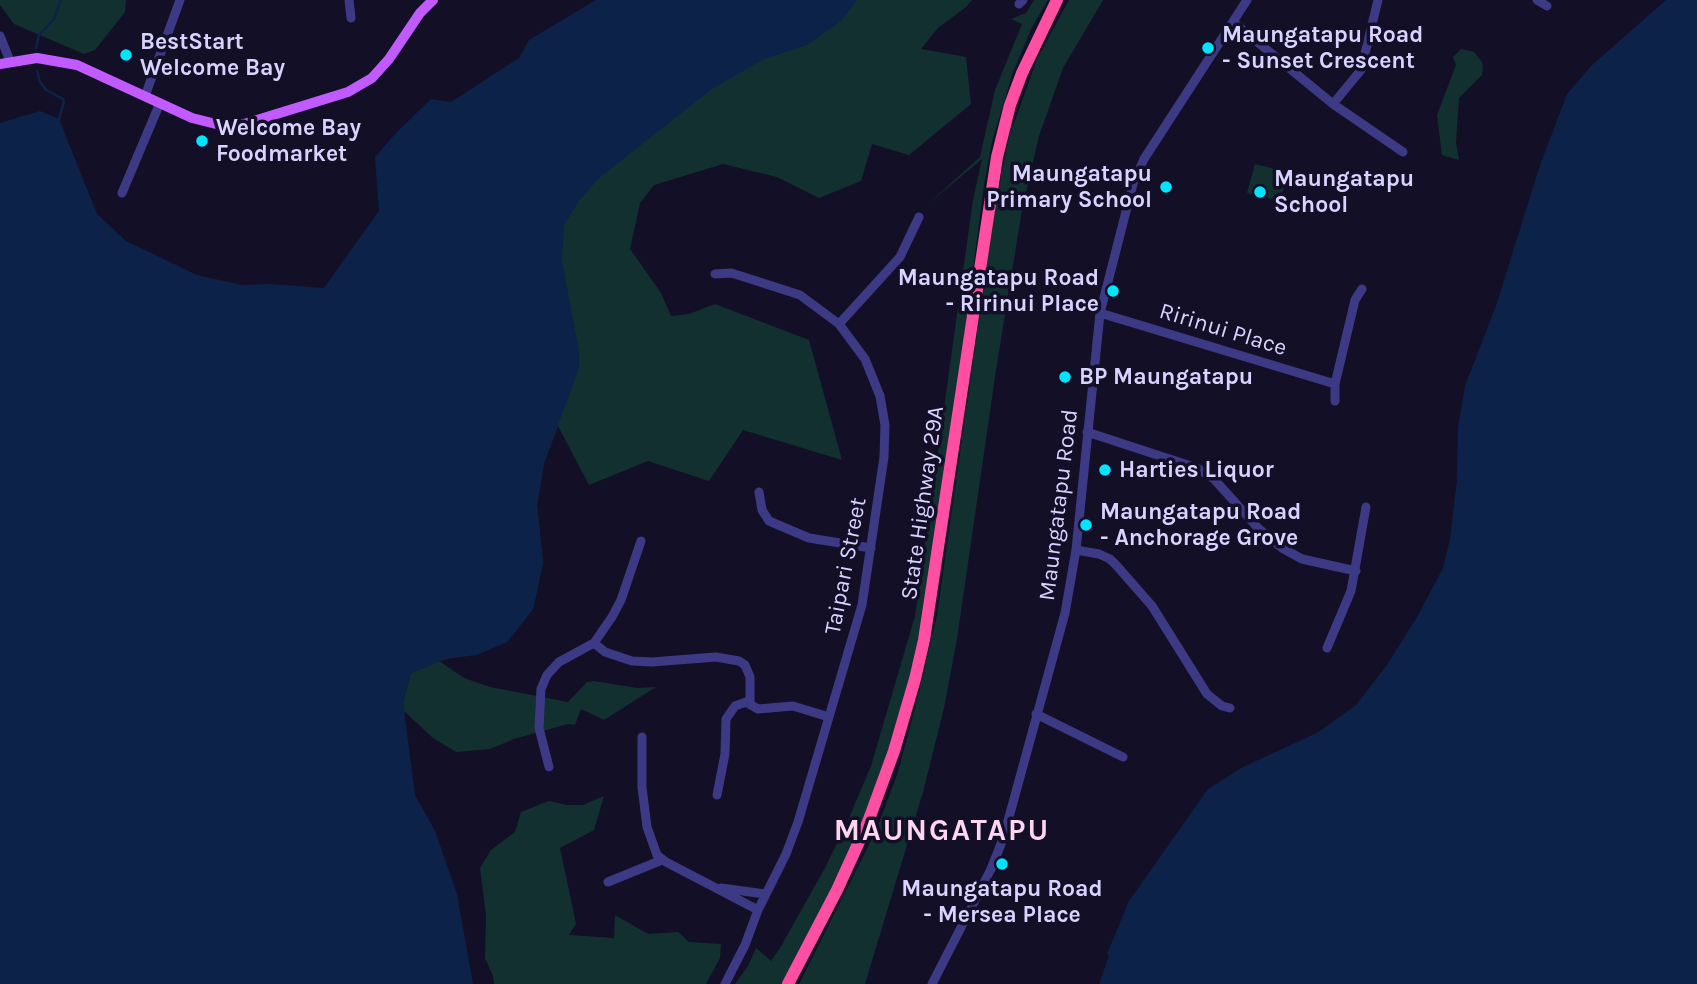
<!DOCTYPE html>
<style>
body{margin:0}
canvas{display:block;background:#130f26}
</style>
<canvas width="1697" height="984"></canvas>
<script>
const ctx = document.querySelector('canvas').getContext('2d');
ctx.lineJoin = 'round';
function fillPath(path, color) { ctx.fillStyle = color; ctx.fill(path, 'evenodd'); }
const poly = rows => new Path2D(rows.map(r => 'M' + r).join(''));
function strokePath(path, color, width, dash) { ctx.strokeStyle = color; ctx.lineWidth = width; ctx.lineCap = dash ? 'butt' : 'round'; ctx.setLineDash(dash || []); ctx.stroke(path); }
function write(font, color, halo, rows, align = 'center') {
  ctx.font = font + ' Karla,sans-serif'; ctx.lineWidth = 7; ctx.setLineDash([]); ctx.textBaseline = 'middle'; ctx.strokeStyle = halo; ctx.fillStyle = color; for (const [text, x, y, turn = 0] of rows) {
    ctx.save(); ctx.translate(x, y); ctx.rotate((+turn || 0) * Math.PI / 180); ctx.textAlign = isNaN(turn) ? turn : align; if (halo) ctx.strokeText(text, 0, 0); ctx.fillText(text, 0, 0); ctx.restore();
  }
}
fillPath(poly([
 [0,0,126,0,125,12,95,50,84,54,14,24,0,5],
 [809,0,972,0,966,7,938,28,921,49,966,57,971,104,909,155,872,144,861,181,819,198,777,177,723,164,654,185,640,203,630,249,661,293,671,316,689,314,715,304,809,340,842,460,743,430,709,481,648,461,589,485,558,426,544,463,537,505,543,563,533,609,507,642,476,655,469,252],
 [1034,0,1048,0,1032,27,1012,75,992,142,984,185,955,409,919,647,897,729,864,821,842,868,782,984,735,984,748,966,756,948,771,961,780,948,825,868,846,825,871,766,915,616,973,200,982,159,929,203,980,157,995,90,1022,24,1011,19,1026,13],
 [1069,0,1103,0,1063,68,1039,136,1022,210,996,370,957,639,944,708,923,792,865,984,799,984,876,831,897,775,915,709,937,615,994,214,1009,137,1037,59],
 [1461,49,1474,52,1482,62,1483,69,1482,75,1459,98,1456,143,1459,160,1442,155,1437,115,1456,65,1453,57],
 [1255,164,1288,172,1280,201,1247,193],
 [439,661,464,678,490,687,568,702,587,682,594,681,637,688,656,687,604,720,581,709,575,725,568,724,514,739,490,749,456,752,433,738,404,711,403,702,411,673],
 [604,796,594,830,560,848,576,924,569,935,614,938,615,915,648,934,678,932,689,942,721,944,720,958,706,984,494,984,493,976,485,958,486,915,480,868,491,850,515,832,521,812,549,801,566,805,583,805]
]), '#12302f');
fillPath(poly([
 [596,0,857,0,841,21,807,45,764,59,712,89,599,178,579,201,564,225,562,261,579,351,579,368,544,463,537,505,543,563,533,609,507,642,476,655,446,659,411,673,403,702,415,795,435,831,457,894,473,984,0,984,0,123,40,111,59,119,97,214,126,241,197,275,242,285,271,284,324,288,379,211,375,157,397,132,431,99,451,102,519,58,529,40],
 [1666,0,1697,0,1697,984,1099,984,1109,956,1107,954,1129,901,1208,789,1243,767,1317,733,1356,705,1387,665,1417,617,1443,568,1450,539,1457,480,1458,428,1465,386,1497,303,1540,165,1567,94,1591,66]
]), '#0c2248');
strokePath(poly([
 [36,48,39,35,54,19,61,0],
 [37,71,40,82,46,90,63,99,64,102,59,119]
]), '#0c2248', 2.5);
strokePath(poly([
 [349,0,351,18],
 [1537,0,1547,6],
 [1019,4,1023,0],
 [1233,22,1333,104,1403,152],
 [0,36,10,61],
 [145,96,180,0],
 [1333,104,1361,70,1378,0],
 [122,193,160,103],
 [715,274,731,273,741,276,800,295,839,324,865,359,880,396,885,425,884,457,862,605,798,822,786,854,758,910,745,945,725,984],
 [1100,313,1335,384],
 [839,324,900,257,919,217],
 [1335,401,1335,384,1355,300,1362,289],
 [1087,432,1197,468,1214,479,1258,528,1282,548,1302,559,1356,571],
 [759,492,762,510,769,521,809,538,871,548],
 [1076,550,1099,554,1110,559,1117,566,1152,606,1207,694,1222,706,1230,708],
 [594,643,612,617,621,600,641,541],
 [1327,648,1351,591,1366,507],
 [1036,714,1123,757],
 [642,737,642,787,647,827,657,855,666,862,758,910],
 [549,767,539,728,541,689,547,675,559,662,594,643,605,652,632,661,652,662,716,657,739,661,745,665,750,677,750,702],
 [717,795,725,754,726,719,735,706,746,702,758,709,793,706,829,717],
 [608,882,662,860],
 [721,888,765,894],
 [932,984,991,869,1003,839,1065,613,1076,550,1100,313,1133,184,1144,159,1247,0]
]), '#3d3a85', 9);
strokePath(poly([
 [0,64,37,58,77,65,192,118,220,125,244,124,348,92,372,78,389,59,420,13,433,0]
]), '#c25bff', 10);
strokePath(poly([
 [788,984,837,890,868,822,894,751,915,679,924,640,997,157,1010,105,1022,73,1057,0]
]), '#ff4fa3', 12);
for (const [x, y, r, color] of [
 [1208,48,7,"#00e5ff"],
 [126,55,7,"#00e5ff"],
 [202,141,7,"#00e5ff"],
 [1166,187,7,"#00e5ff"],
 [1260,192,7,"#00e5ff"],
 [1113,291,7,"#00e5ff"],
 [1065,377,7,"#00e5ff"],
 [1105,470,7,"#00e5ff"],
 [1086,525,7,"#00e5ff"],
 [1002,864,7,"#00e5ff"]
]) { const dot = new Path2D(); dot.arc(x, y, r, 0, 2 * Math.PI); ctx.fillStyle = color; ctx.fill(dot); strokePath(dot, '#130f26', 2.5); }
write('bold 23px', '#d9d4ff', '#130f26', [
 ["Maungatapu Road",1222,35],
 ["- Sunset Crescent",1222,61],
 ["BestStart",140,42],
 ["Welcome Bay",140,68],
 ["Welcome Bay",216,128],
 ["Foodmarket",216,154],
 ["Maungatapu",1152,174,"right"],
 ["Primary School",1152,200,"right"],
 ["Maungatapu",1274,179],
 ["School",1274,205],
 ["Maungatapu Road",1099,278,"right"],
 ["- Ririnui Place",1099,304,"right"],
 ["BP Maungatapu",1079,377],
 ["Harties Liquor",1119,470],
 ["Maungatapu Road",1100,512],
 ["- Anchorage Grove",1100,538],
 ["Maungatapu Road",1002,889,"center"],
 ["- Mersea Place",1002,915,"center"]
], 'left');
write('23px', '#d9d4ff', '#130f26', [
 ["Ririnui Place",1223,330,17],
 ["State Highway 29A",923,503,-82],
 ["Maungatapu Road",1059,505,-83],
 ["Taipari Street",846,566,-79]
]);
ctx.letterSpacing = '2px';
write('bold 30px', '#ffd6f0', '#130f26', [
 ["MAUNGATAPU",942,831]
]);
ctx.letterSpacing = '0px';
</script>
